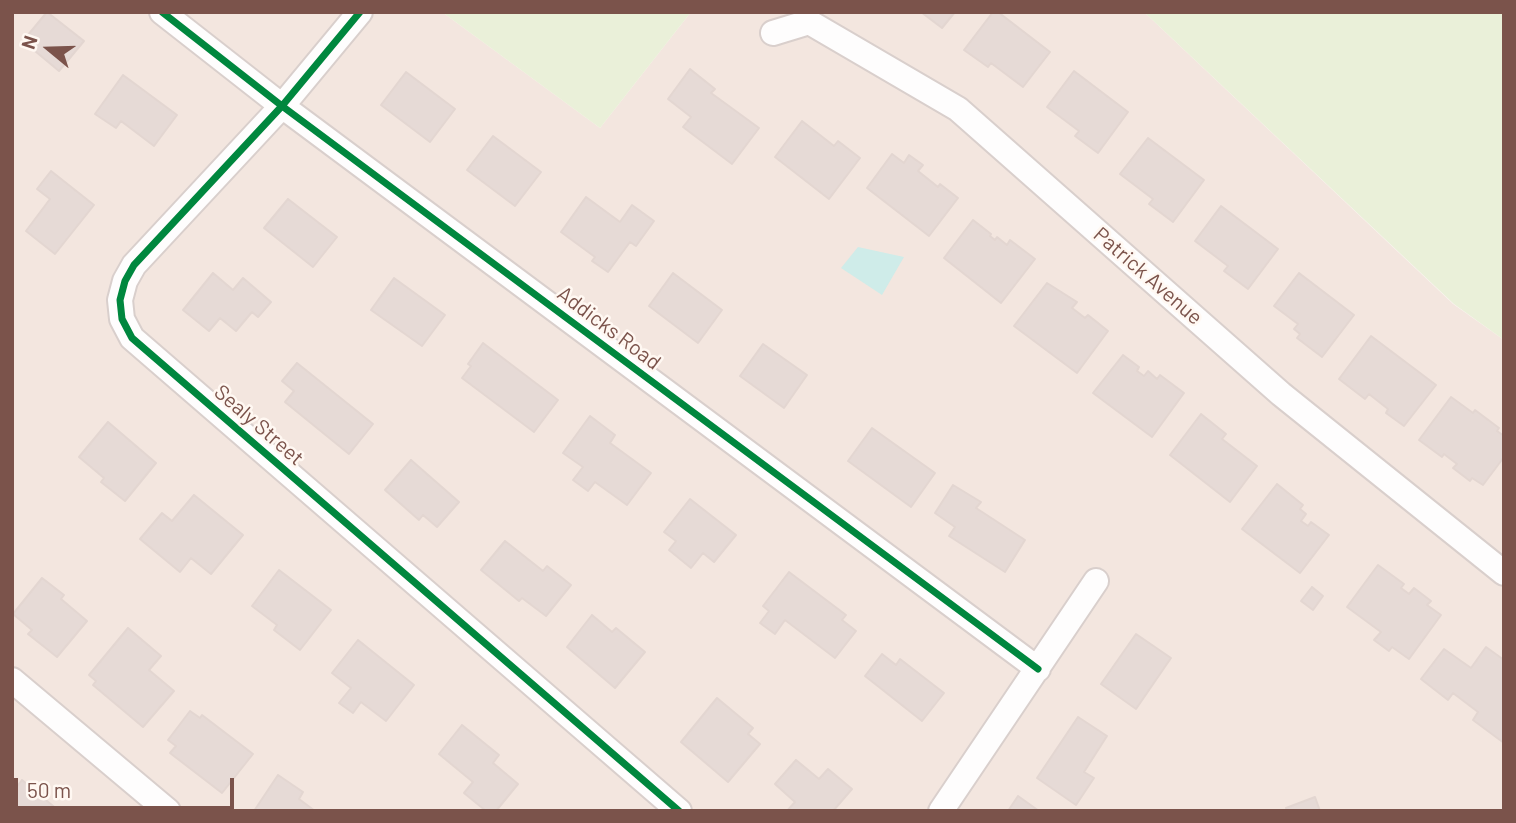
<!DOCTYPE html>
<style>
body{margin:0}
#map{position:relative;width:1516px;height:823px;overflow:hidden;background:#f9f4ef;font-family:Barlow,sans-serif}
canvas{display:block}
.frame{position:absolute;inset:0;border:14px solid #7b534b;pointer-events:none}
.north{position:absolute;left:14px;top:14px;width:70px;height:70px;-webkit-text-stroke:5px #fff8f2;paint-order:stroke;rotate:289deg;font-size:19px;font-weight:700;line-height:28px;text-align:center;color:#7b534b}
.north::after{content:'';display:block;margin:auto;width:24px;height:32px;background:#7b534b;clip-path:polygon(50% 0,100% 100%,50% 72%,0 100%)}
.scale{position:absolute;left:14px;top:778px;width:220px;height:32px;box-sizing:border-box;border:4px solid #7b534b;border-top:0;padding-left:9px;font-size:21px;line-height:24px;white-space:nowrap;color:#7b534b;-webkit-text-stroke:5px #fff8f2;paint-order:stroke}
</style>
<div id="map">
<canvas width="1516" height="823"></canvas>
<div class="frame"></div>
<div class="north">N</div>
<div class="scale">50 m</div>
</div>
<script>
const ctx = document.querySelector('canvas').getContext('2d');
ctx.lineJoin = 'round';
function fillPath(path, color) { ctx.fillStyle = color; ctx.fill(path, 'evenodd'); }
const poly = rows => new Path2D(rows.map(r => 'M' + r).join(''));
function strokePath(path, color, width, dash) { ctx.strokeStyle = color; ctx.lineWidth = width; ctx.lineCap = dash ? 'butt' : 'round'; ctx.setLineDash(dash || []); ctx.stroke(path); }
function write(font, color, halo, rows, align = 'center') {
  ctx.font = font + ' Barlow,sans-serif'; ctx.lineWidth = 5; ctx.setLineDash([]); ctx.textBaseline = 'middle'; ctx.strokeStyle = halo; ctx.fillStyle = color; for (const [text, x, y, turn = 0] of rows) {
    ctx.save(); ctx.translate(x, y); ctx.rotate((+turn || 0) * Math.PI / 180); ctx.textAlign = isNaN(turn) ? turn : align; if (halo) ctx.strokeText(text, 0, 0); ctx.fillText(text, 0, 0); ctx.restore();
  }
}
fillPath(poly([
 [12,12,442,12,600,128,691,12,1144,12,1453,304,1504,340,1504,811,12,811]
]), '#f3e6df');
fillPath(poly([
 [442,12,691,12,600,128],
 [1144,12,1504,12,1504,340,1454,304]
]), '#eaf0d9');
fillPath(poly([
 [858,247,904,257,882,295,841,268]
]), '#cfece9');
const building = poly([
 [47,12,84,41,59,71,23,41,47,12],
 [921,12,955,12,942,28,921,12],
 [993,12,998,12,1050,52,1023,87,991,63,988,67,964,50,993,12],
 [690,69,715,89,711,93,759,128,732,164,683,127,691,117,668,99,690,69],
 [1074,71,1128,112,1098,153,1075,136,1079,131,1047,107,1074,71],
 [406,72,455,109,430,142,381,105,406,72],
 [123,75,177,115,154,146,121,121,116,128,95,114,123,75],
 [802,121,834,146,838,141,860,158,829,199,775,157,802,121],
 [493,136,541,172,515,206,467,170,493,136],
 [1148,138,1204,180,1173,222,1149,204,1153,199,1120,174,1148,138],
 [892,154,904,163,909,155,923,165,918,171,938,187,940,184,958,198,929,236,867,188,892,154],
 [51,171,94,205,55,254,26,231,50,199,37,189,51,171],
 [586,197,620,222,632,205,654,221,636,246,630,242,608,272,592,261,595,257,561,232,586,197],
 [288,199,337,237,313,267,264,228,288,199],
 [1221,206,1278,249,1248,289,1224,271,1228,266,1195,241,1221,206],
 [973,220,991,234,990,236,995,240,997,237,1007,245,1010,240,1035,259,1001,303,944,258,973,220],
 [213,273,233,290,243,278,271,302,258,317,252,312,236,331,220,318,209,331,183,310,213,273],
 [673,273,722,310,698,343,649,306,673,273],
 [1299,273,1354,315,1322,357,1297,338,1300,334,1294,329,1298,324,1274,306,1299,273],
 [394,278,445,315,422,346,371,310,394,278],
 [1047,283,1077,302,1072,308,1085,318,1088,315,1108,331,1077,373,1014,326,1047,283],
 [1371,336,1436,385,1404,426,1386,413,1388,409,1369,394,1365,399,1339,379,1371,336],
 [483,343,558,400,534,432,462,378,471,366,468,364,483,343],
 [763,344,807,375,784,408,740,376,763,344],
 [1123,355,1139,367,1137,371,1144,376,1148,371,1157,379,1160,375,1184,393,1152,437,1093,393,1123,355],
 [297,363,373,424,349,454,285,402,294,391,282,381,297,363],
 [1451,397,1473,413,1475,410,1499,428,1497,431,1504,436,1504,457,1483,485,1472,478,1470,481,1453,468,1457,464,1444,454,1442,457,1419,440,1451,397],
 [1201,414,1226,434,1222,439,1257,466,1230,502,1170,455,1201,414],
 [590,416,615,435,610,443,651,473,627,505,595,482,588,491,573,480,583,467,563,453,590,416],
 [108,422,156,463,125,501,101,482,104,478,79,457,108,422],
 [872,428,935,473,911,507,848,461,872,428],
 [411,460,459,502,437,527,423,515,419,520,385,490,411,460],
 [1277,484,1303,505,1300,509,1306,514,1301,521,1308,526,1311,522,1329,535,1300,573,1242,529,1277,484],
 [953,485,981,502,976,508,1025,540,1005,572,949,536,955,527,935,513,953,485],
 [194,495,243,535,211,574,191,558,180,572,140,539,162,513,172,521,194,495],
 [690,499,736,535,714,562,703,553,691,568,669,550,676,541,664,532,690,499],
 [505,541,543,571,547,566,571,585,546,616,522,598,519,601,481,570,505,541],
 [1378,565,1404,584,1401,588,1409,594,1414,588,1431,601,1427,605,1441,615,1409,659,1392,647,1389,651,1374,640,1381,632,1347,607,1378,565],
 [279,570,331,610,300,650,274,630,277,625,252,606,279,570],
 [789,572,846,615,842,620,856,631,835,658,785,620,775,634,760,623,769,611,763,606,789,572],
 [42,578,64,595,61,599,87,621,57,657,28,634,32,630,13,614,42,578],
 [1312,587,1323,596,1313,610,1301,601,1312,587],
 [592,615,612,632,616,628,645,652,615,688,567,647,592,615],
 [128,628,161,656,149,670,174,691,143,727,93,685,96,681,89,675,128,628],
 [1136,634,1171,658,1136,709,1101,684,1136,634],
 [358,640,414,685,386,721,361,702,353,713,339,703,351,688,332,673,358,640],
 [1486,647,1504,660,1504,743,1473,720,1478,712,1453,693,1448,700,1421,679,1444,649,1471,668,1486,647],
 [882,654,896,665,900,659,944,693,922,721,865,676,882,654],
 [717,698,753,728,748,734,760,744,728,782,681,742,717,698],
 [190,711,200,718,202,715,253,754,222,793,170,753,176,746,168,740,190,711],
 [1078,717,1107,736,1084,772,1094,778,1076,805,1037,778,1078,717],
 [462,725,499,755,493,763,518,784,496,811,486,811,464,793,473,782,439,754,462,725],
 [796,760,819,779,828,769,852,789,833,811,787,811,795,802,775,784,796,760],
 [278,775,303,792,299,799,315,811,254,811,278,775],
 [22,780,59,811,12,811,12,793,22,780],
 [1018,796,1039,811,1008,811,1018,796],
 [1315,797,1320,811,1287,811,1286,808,1315,797]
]);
fillPath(building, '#e6dad6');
strokePath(building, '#e3d6d1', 2);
const minor = poly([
 [162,12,282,106,1038,669],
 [360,12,282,106,134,265,125,281,120,300,122,319,132,338,679,811],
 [773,33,809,22,958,109,1281,394,1504,573],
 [12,680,168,811],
 [941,811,1096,581]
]);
strokePath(minor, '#d9cfcc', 28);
strokePath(minor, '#fefdfd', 24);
strokePath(poly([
 [162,12,282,106,1038,669],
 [360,12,282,106,134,265,125,281,120,300,122,319,132,338,679,811]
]), '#00873e', 7);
write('21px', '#7b534b', '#fff8f2', [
 ["Patrick Avenue",1148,276,41],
 ["Addicks Road",609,328,37],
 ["Sealy Street",259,425,41]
]);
</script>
